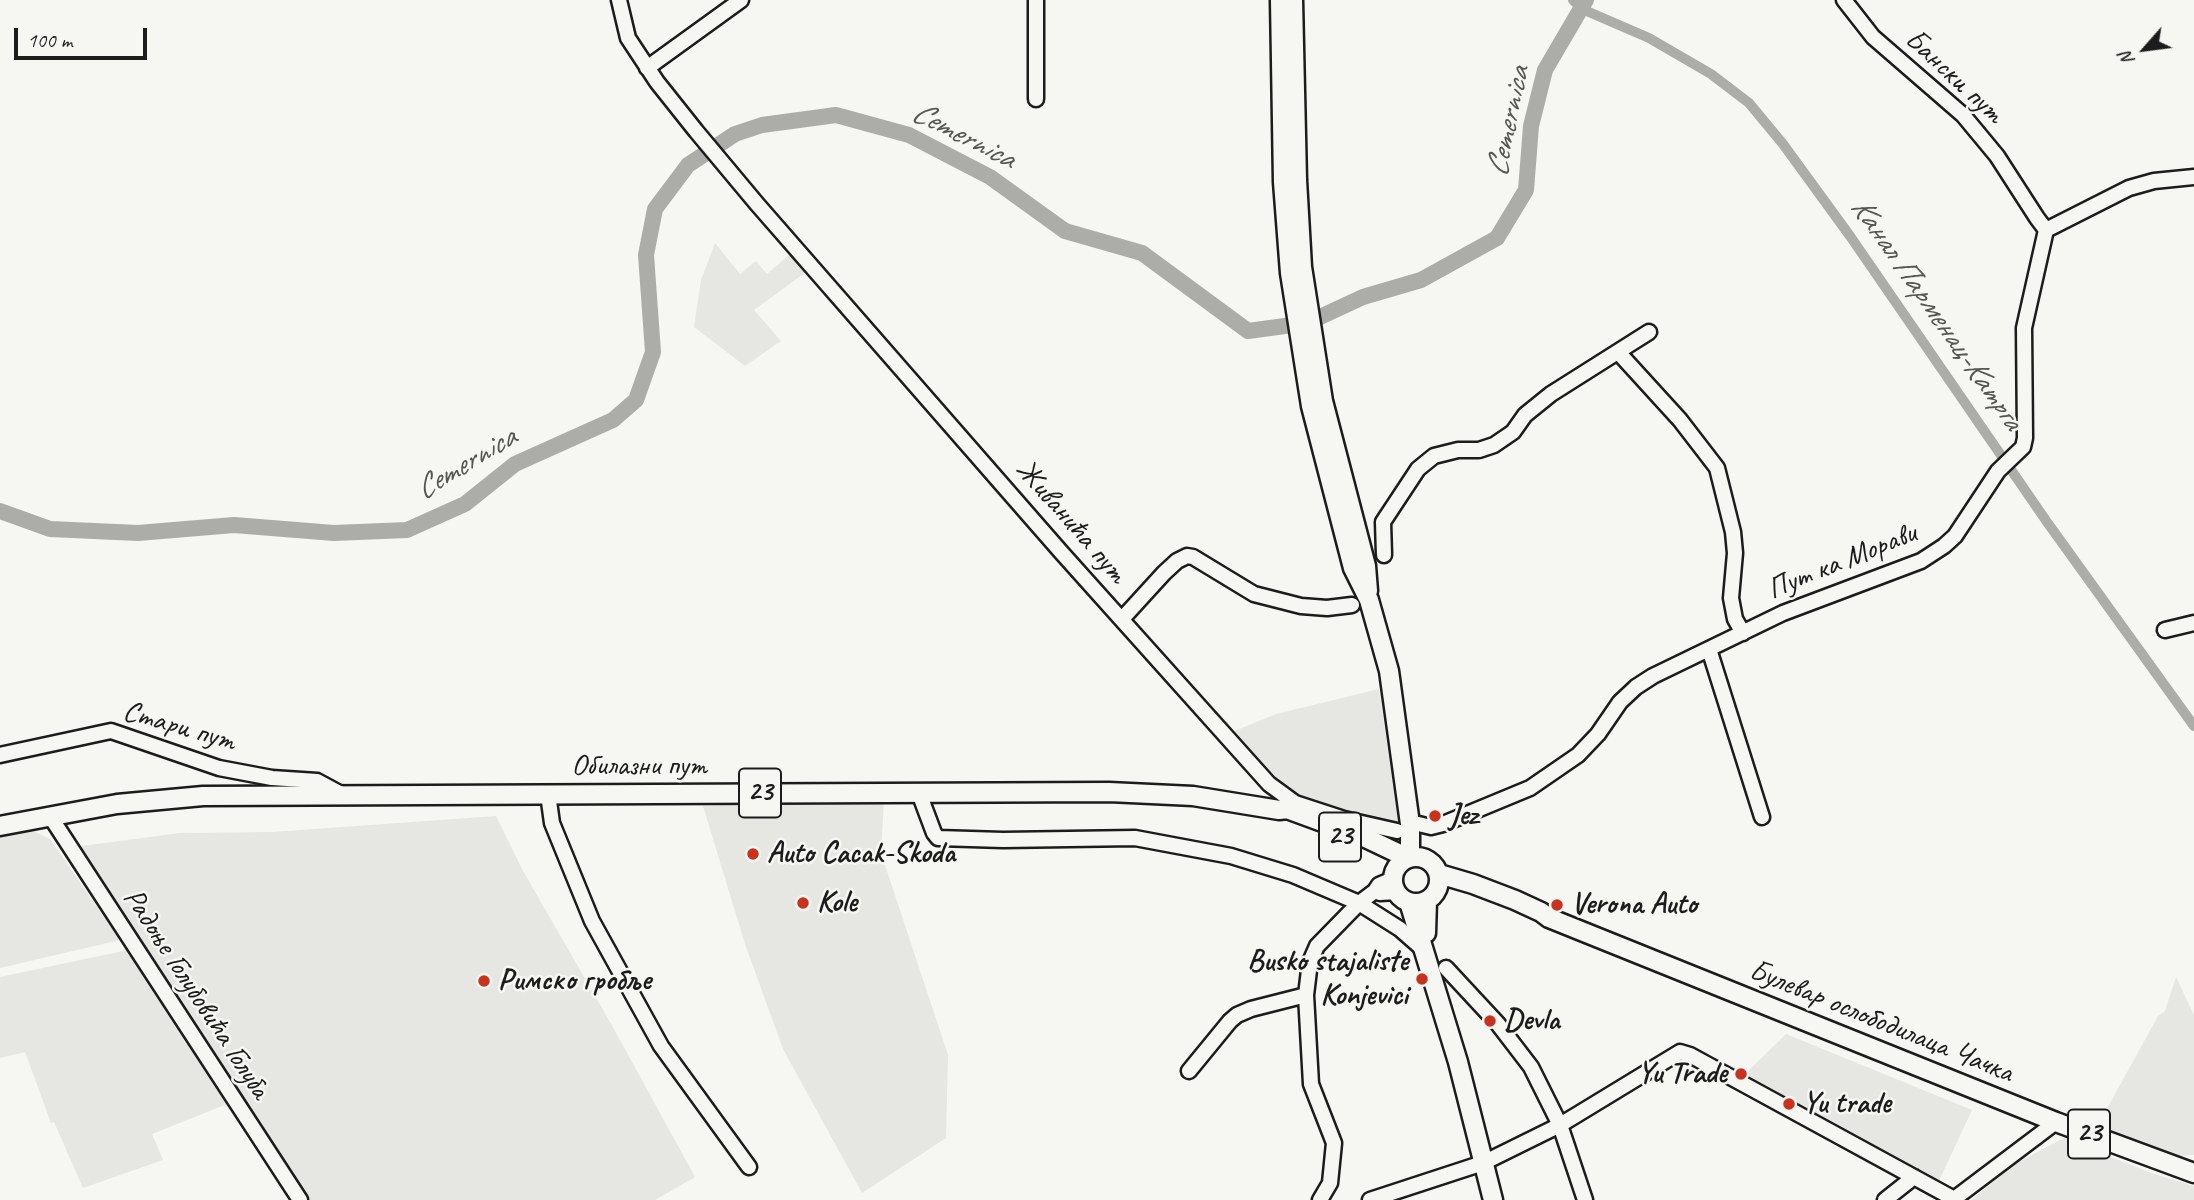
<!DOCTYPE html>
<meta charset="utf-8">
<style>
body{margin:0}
#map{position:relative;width:2194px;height:1200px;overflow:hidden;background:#f6f6f2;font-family:Caveat,sans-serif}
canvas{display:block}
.north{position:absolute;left:2110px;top:14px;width:70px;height:70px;-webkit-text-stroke:5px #f6f6f2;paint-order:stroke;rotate:242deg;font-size:19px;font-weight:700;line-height:28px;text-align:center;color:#1c1c1c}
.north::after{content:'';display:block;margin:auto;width:24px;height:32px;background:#1c1c1c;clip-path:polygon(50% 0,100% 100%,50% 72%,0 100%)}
.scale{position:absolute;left:14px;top:28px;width:133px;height:32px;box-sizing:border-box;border:4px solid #1c1c1c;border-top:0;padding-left:9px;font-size:21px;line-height:24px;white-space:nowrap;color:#1c1c1c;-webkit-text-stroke:5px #f6f6f2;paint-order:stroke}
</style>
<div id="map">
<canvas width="2194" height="1200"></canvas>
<div class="north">N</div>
<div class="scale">100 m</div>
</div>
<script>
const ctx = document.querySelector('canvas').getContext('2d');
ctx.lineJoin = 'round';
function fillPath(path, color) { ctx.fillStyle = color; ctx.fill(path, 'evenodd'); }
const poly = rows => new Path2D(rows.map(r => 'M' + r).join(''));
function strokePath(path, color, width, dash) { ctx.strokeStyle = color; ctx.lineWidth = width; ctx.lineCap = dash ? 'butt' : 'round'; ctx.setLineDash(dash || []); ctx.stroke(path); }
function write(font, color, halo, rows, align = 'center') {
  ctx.font = font + ' Caveat,sans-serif'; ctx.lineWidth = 5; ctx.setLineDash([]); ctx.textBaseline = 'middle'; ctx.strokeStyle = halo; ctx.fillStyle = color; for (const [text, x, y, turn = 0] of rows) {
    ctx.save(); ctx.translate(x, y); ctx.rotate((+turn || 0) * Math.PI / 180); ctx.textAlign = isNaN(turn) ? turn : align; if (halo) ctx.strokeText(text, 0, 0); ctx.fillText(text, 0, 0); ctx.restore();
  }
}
fillPath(poly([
 [715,243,740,274,756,261,767,274,789,255,806,272,754,310,781,341,745,366,694,327,701,280],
 [1379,689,1399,828,1292,800,1227,734,1276,714],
 [884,799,881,853,948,1055,946,1138,862,1193,783,1049,745,944,703,806],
 [496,816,523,871,614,1029,695,1177,655,1200,305,1200,74,847,180,833,273,832],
 [29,829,50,839,120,940,0,968,0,835],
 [128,950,227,1104,152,1134,163,1160,83,1188,54,1122,51,1123,25,1052,0,1058,0,977],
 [2176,977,2194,1015,2194,1155,2178,1156,2098,1125,2158,1016,2165,1011],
 [1786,1034,1972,1110,1937,1185,1739,1080],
 [2064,1138,2151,1173,2194,1186,2194,1200,1971,1200,2015,1164]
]), '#e6e6e2');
strokePath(poly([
 [1573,0,1582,9,1649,38,1711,74,1749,103,1783,144,1850,236,2047,522,2194,726]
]), '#acaca9', 10);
strokePath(poly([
 [0,511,50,529,138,533,234,525,334,533,407,530,465,504,515,464,613,420,636,400,653,352,646,255,655,209,688,165,735,134,762,125,836,115,909,135,990,177,1065,231,1142,253,1248,331,1307,323,1363,297,1421,280,1497,238,1526,190,1531,126,1545,70,1586,0]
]), '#acaca9', 16);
const minor = poly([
 [619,0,628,38,657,82,696,131,757,204,1061,552,1269,784,1295,803,1344,819,1397,831],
 [1036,0,1036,99],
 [1844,0,1873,37,1963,115,1997,156,2037,218,2046,230],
 [647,68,741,0],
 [1618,352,1680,420,1717,468,1733,532,1735,553,1731,598,1735,619,1743,633],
 [1384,555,1383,522,1418,469,1434,456,1458,450,1479,450,1494,445,1513,432,1525,415,1551,394,1649,332],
 [1122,619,1164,573,1177,561,1187,556,1193,557,1254,594,1301,606,1327,608,1352,605],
 [2165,630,2194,623],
 [1709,649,1762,817],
 [0,755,111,731,219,768,272,778,317,781,343,795],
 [919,793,934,833,938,838,1003,840,1135,838,1231,856,1293,875,1359,903,1400,929,1424,950],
 [548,794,552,823,592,921,661,1046,749,1167],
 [50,816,300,1200],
 [1410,822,1431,827,1443,824,1530,788,1578,755,1598,734,1620,702,1636,687,1653,676,1783,613,1921,561,1944,546,1955,536,1998,471,2023,447,2025,438,2024,328,2046,230,2129,188,2154,181,2194,177],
 [1375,891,1380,893,1397,892],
 [1446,968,1498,1024,1531,1067,1560,1125,1585,1200],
 [1189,1071,1230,1021,1237,1015,1251,1009,1306,995],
 [1954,1199,2056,1122],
 [1320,1200,1330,1183,1334,1143,1311,1084,1306,995,1310,962,1317,946,1359,903,1375,891,1379,885,1393,879],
 [1370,1200,1483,1163,1560,1125,1680,1052,1690,1055,1956,1200],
 [1885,1200,1914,1177]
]);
const major = poly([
 [1280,0,1283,182,1290,273,1311,406,1353,568,1369,600,1389,671,1410,824,1410,857],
 [1293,0,1297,180,1302,267,1323,401,1366,566,1368,591],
 [0,826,117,804,203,796,1109,792,1193,796,1279,810,1287,809,1366,838,1408,858],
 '1393 880a23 23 0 1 1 46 0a23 23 0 1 1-46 0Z',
 [1439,874,1473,884,1515,900,1541,912,1549,918,2056,1122,2194,1173],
 [1409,902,1458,1062,1493,1200],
 [1426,933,1427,901]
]);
strokePath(minor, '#1c1c1c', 19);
strokePath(major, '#1c1c1c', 23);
strokePath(minor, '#f6f6f2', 14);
strokePath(major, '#f6f6f2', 18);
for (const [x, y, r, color] of [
 [1435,816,7,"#c8321e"],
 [753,854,7,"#c8321e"],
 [803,903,7,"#c8321e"],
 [1557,905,7,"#c8321e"],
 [1422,979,7,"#c8321e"],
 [484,981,7,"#c8321e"],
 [1490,1021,7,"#c8321e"],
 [1741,1074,7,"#c8321e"],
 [1789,1104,7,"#c8321e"]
]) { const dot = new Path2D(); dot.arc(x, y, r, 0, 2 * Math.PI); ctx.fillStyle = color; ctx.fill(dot); strokePath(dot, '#f6f6f2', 2.5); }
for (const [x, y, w] of [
 [760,793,42],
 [1340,837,42],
 [2089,1134,42]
]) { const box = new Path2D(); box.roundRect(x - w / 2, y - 24.5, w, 49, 5); ctx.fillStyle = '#f6f6f2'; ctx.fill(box); strokePath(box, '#1c1c1c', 2); }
write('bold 28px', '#1c1c1c', null, [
 ["23",760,793],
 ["23",1340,837],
 ["23",2089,1134]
]);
write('30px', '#1c1c1c', '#f6f6f2', [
 ["Бански пут",1954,77,43],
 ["Живанића пут",1071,522,49],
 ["Пут ка Морави",1842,562,-22],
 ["Стари пут",179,727,16],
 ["Обилазни пут",639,766],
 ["Радоње Голубовића Голуба",196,994,57],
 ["Булевар ослободилаца Чачка",1881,1022,22]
]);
write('bold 30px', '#1c1c1c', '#f6f6f2', [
 ["Jez",1449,816],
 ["Auto Cacak-Skoda",767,854],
 ["Kole",817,903],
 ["Verona Auto",1571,905],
 ["Busko stajaliste",1408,962,"right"],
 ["Konjevici",1408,996,"right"],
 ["Римско гробље",498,981],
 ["Devla",1504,1021],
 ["Yu Trade",1727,1074,"right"],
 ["Yu trade",1803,1104]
], 'left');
write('italic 32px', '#565654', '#f6f6f2', [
 ["Cemernica",1509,122,-78],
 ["Cemernica",963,136,27],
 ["Канал Парменац-Катрга",1936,314,55],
 ["Cemernica",466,464,-31]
]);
</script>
